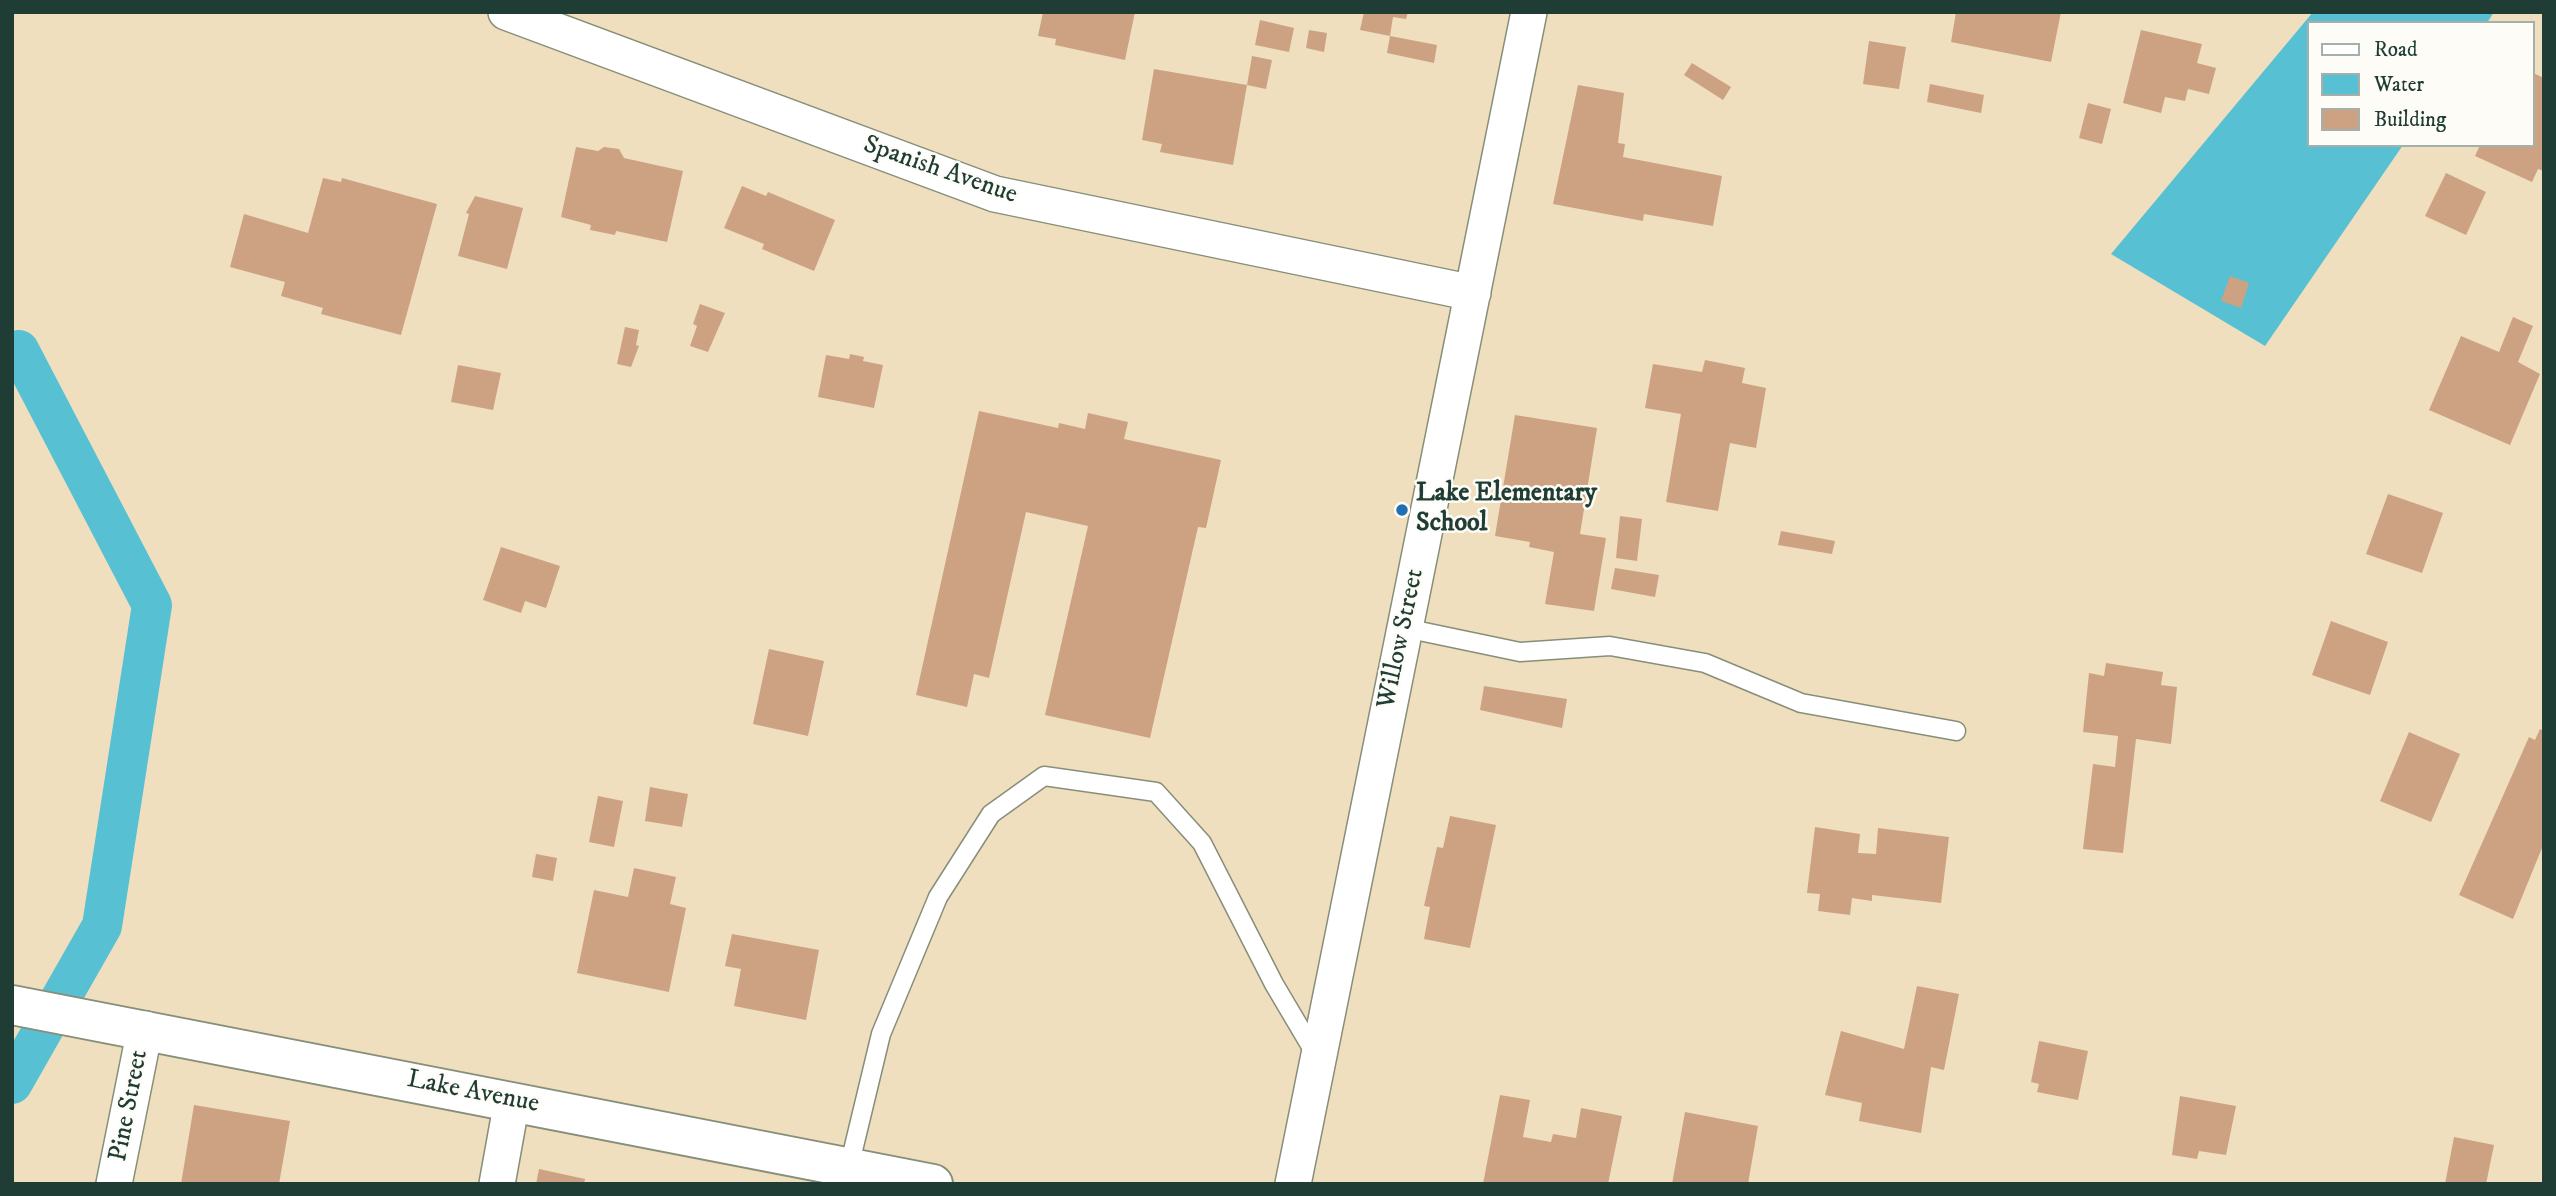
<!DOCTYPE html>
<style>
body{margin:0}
#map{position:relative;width:2556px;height:1196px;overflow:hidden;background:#efdfbe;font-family:"IM FELL DW Pica",serif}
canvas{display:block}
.frame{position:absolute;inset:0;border:14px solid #1f3d34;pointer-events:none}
.legend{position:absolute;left:2307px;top:21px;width:228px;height:126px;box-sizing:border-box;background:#fdfcf7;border:2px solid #a4b0a9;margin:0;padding:9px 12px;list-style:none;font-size:21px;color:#1f3d34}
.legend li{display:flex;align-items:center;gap:14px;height:35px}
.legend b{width:35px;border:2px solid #a4b0a9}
</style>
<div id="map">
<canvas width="2556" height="1196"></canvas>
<div class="frame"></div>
<ul class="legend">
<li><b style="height:9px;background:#fff"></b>Road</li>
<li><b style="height:19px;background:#57c1d3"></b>Water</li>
<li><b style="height:19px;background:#cda282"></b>Building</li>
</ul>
</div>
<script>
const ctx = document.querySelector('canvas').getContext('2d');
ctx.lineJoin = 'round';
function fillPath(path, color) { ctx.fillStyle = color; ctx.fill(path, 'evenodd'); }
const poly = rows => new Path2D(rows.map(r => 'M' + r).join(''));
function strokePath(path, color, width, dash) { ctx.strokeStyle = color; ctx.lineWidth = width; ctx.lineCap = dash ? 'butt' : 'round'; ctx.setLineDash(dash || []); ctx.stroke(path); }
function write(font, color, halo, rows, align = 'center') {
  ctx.font = font + ' "IM FELL DW Pica",serif'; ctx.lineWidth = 5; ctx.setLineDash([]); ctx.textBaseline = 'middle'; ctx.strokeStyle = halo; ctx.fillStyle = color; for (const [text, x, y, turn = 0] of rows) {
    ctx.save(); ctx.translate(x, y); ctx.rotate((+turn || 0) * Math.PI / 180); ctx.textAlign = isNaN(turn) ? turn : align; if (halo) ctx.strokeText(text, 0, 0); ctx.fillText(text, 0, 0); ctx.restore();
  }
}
fillPath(poly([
 [2313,12,2494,12,2487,23,2309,23,2309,145,2403,145,2265,346,2111,254]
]), '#57c1d3');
strokePath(poly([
 [12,1084,102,926,152,605,19,350]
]), '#57c1d3', 40);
fillPath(poly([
 [1043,12,1135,12,1125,60,1055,45,1056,39,1038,36],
 [1364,12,1408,12,1406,19,1393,17,1390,36,1437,45,1434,63,1387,53,1390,36,1360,30],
 [1956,12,2061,12,2051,62,1951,42],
 [1260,20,1294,28,1289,52,1255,45],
 [1309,30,1327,33,1324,52,1306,48],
 [2141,30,2202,44,2197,63,2216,68,2209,94,2188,89,2185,101,2165,97,2161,113,2123,103],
 [1869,41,1906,47,1899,89,1863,84],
 [1252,56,1272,60,1266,89,1247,85,1233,165,1160,152,1162,144,1142,140,1154,69,1247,85],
 [1692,63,1731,87,1723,100,1684,75],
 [2533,73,2544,78,2544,171,2538,169,2532,182,2475,156,2480,145,2533,145],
 [1930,84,1984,95,1981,113,1927,102],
 [1578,85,1624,93,1618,143,1625,144,1623,157,1722,176,1713,226,1644,214,1643,221,1553,204],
 [2088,103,2111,109,2102,144,2079,138],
 [576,147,598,151,604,147,619,149,624,158,683,171,667,242,616,231,615,235,590,230,591,225,561,217],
 [2446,173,2486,192,2466,235,2425,216],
 [323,178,341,182,342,178,437,204,401,335,321,314,323,308,281,296,285,282,230,267,244,214,308,233],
 [742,186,766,196,768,192,835,220,814,271,762,249,764,244,724,228],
 [475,196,523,208,507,269,458,256,469,214,466,213],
 [2230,276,2249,283,2241,308,2221,301],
 [700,304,725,313,708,352,690,346,697,326,693,324],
 [2513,317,2533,326,2518,362,2540,374,2510,445,2429,410,2461,336,2499,352],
 [625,327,639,330,636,345,639,346,631,367,617,364],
 [850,354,864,357,863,361,883,365,874,408,818,397,826,355,849,359],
 [1705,360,1745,368,1742,383,1766,388,1756,448,1730,443,1718,511,1666,502,1681,414,1645,408,1653,364,1702,372],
 [458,365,501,373,493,410,451,402],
 [979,411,1058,428,1059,423,1085,429,1088,413,1128,422,1124,439,1221,460,1206,528,1198,527,1150,738,1045,715,1088,526,1026,512,989,678,974,674,967,707,916,695],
 [1515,415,1597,428,1580,534,1606,538,1594,611,1545,604,1554,552,1529,547,1530,542,1495,536],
 [2388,494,2443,513,2422,573,2366,554],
 [1620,516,1642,519,1637,561,1616,558],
 [1781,531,1835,541,1832,554,1778,545],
 [501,547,560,566,546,608,525,601,521,613,483,600],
 [1615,568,1659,575,1655,597,1611,589],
 [2331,621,2388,642,2370,695,2312,675],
 [769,649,824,661,808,736,753,724],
 [2106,663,2163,672,2161,685,2177,687,2171,744,2136,739,2123,853,2083,849,2093,764,2115,767,2118,736,2083,732,2089,673,2104,676],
 [1484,686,1567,699,1562,728,1480,710],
 [2540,729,2544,731,2544,843,2513,919,2459,895,2529,737,2535,740],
 [2409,732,2460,754,2431,822,2380,801],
 [650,787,688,794,682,827,645,821],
 [598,796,623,801,614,847,589,842],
 [1450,816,1496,825,1470,948,1424,939,1430,907,1424,906,1437,847,1443,848],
 [1815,827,1860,834,1858,853,1876,854,1878,828,1949,837,1941,903,1872,895,1872,901,1852,898,1850,915,1818,911,1820,894,1807,893],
 [536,854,557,858,553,881,532,877],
 [634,868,676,877,670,904,686,908,669,992,577,973,594,890,628,897],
 [732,934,819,950,806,1020,734,1006,741,969,725,966],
 [1917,986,1959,994,1944,1070,1931,1067,1921,1133,1859,1121,1862,1103,1825,1095,1841,1031,1904,1049],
 [2039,1041,2088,1051,2078,1100,2037,1092,2039,1084,2031,1082],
 [1500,1095,1530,1100,1523,1137,1551,1142,1553,1134,1576,1138,1581,1108,1622,1116,1608,1184,1483,1184],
 [2180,1096,2236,1106,2226,1155,2199,1151,2197,1159,2172,1155],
 [194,1105,290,1121,279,1184,181,1184],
 [1685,1112,1758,1126,1748,1184,1672,1184],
 [2454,1137,2494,1145,2486,1184,2445,1184],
 [539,1169,585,1179,584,1184,536,1184]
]), '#cda282');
const lane = poly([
 [1405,628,1520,652,1610,646,1705,663,1801,703,1956,731],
 [849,1167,881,1034,938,897,991,814,1044,776,1156,792,1202,843,1274,984,1316,1055]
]);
const street = poly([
 [506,12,995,194,1473,293],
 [114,1184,145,1029],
 [497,1184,512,1101],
 [1293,1184,1529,12]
]);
const secondary = poly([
 [12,1005,933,1184]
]);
strokePath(lane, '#878e79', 21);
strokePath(street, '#878e79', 38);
strokePath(secondary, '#878e79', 42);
strokePath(lane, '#fff', 18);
strokePath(street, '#fff', 35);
strokePath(secondary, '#fff', 38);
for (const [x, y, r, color] of [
 [1402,510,7,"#1f6fb2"]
]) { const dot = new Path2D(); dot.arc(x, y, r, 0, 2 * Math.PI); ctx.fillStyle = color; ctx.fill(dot); strokePath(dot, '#fdfcf7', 2.5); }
write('26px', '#1f3d34', '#fdfcf7', [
 ["Spanish Avenue",940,171,19],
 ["Willow Street",1402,639,-78],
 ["Lake Avenue",473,1093,11],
 ["Pine Street",130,1106,-79]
]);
write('bold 26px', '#1f3d34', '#fdfcf7', [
 ["Lake Elementary",1416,495],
 ["School",1416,525]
], 'left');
</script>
